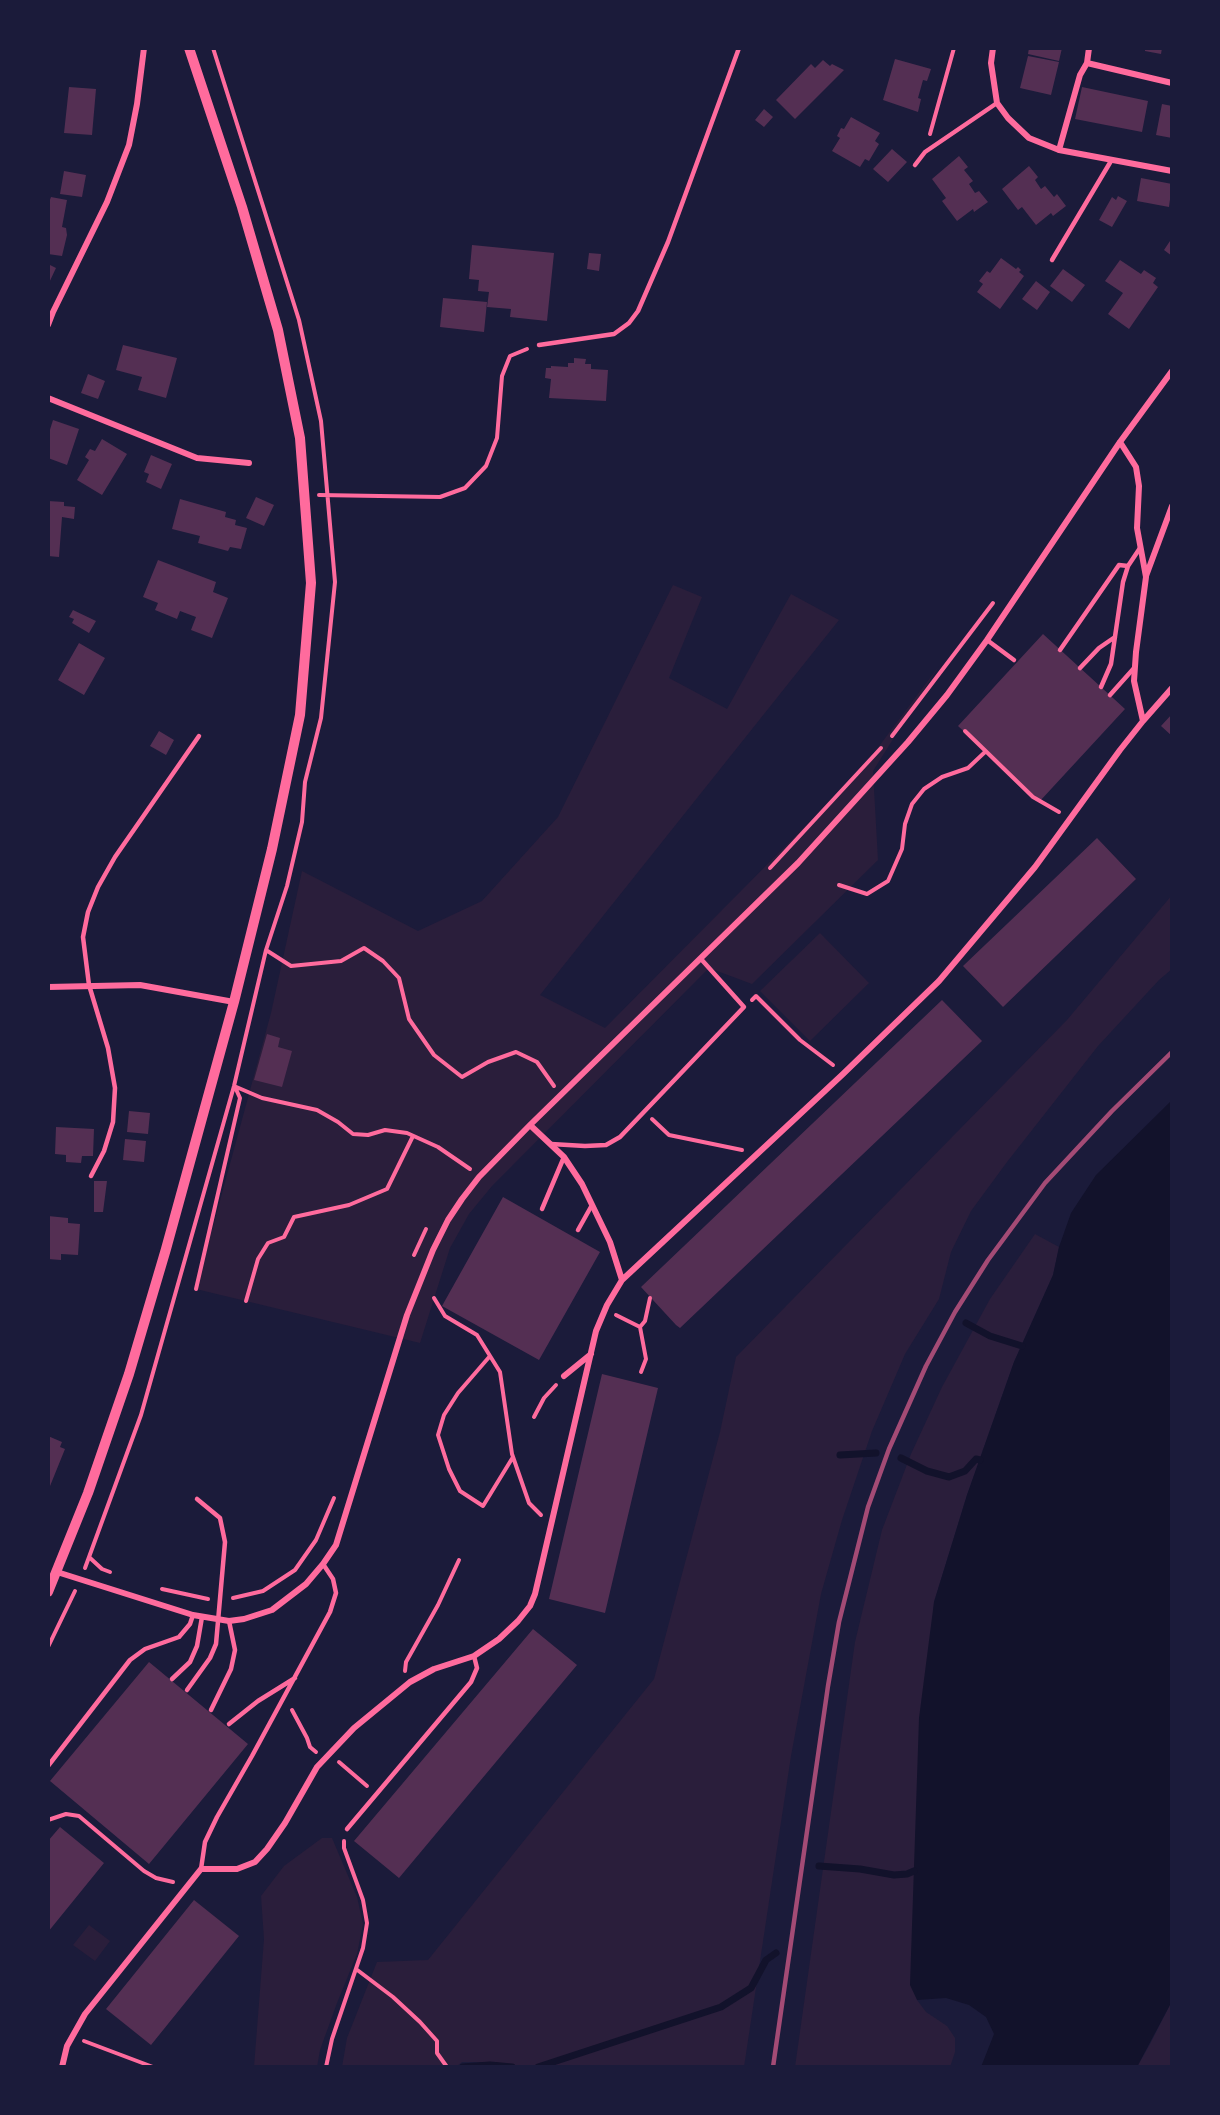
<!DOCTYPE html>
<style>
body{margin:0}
#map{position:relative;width:1220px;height:2115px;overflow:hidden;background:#1b1b3a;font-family:"Open Sans",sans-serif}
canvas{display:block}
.frame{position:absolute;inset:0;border:50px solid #1b1b3a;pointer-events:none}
</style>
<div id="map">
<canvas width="1220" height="2115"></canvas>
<div class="frame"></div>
</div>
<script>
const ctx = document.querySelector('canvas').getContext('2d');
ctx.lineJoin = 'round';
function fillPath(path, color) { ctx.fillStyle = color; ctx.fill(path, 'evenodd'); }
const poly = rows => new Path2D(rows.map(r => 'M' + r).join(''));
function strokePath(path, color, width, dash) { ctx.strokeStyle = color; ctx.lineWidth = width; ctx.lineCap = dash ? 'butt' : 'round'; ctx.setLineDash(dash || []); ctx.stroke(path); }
fillPath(poly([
 [673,585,702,597,669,678,727,709,791,594,839,620,540,995,605,1028,862,769,939,666,873,771,878,860,752,984,709,968,492,1186,469,1214,450,1248,420,1343,196,1289,271,1013,302,871,418,931,482,901,558,817],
 [1172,895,1172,969,1159,980,1098,1046,1007,1162,971,1211,951,1252,939,1299,905,1354,872,1431,842,1520,821,1594,791,1756,744,2067,508,2067,501,2063,478,2062,462,2062,456,2067,342,2067,347,2038,377,1962,428,1960,654,1679,720,1432,736,1357,1067,1020],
 [820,933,869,983,810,1041,760,991],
 [1035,1234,1059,1247,1053,1275,1014,1362,967,1495,934,1602,917,2000,926,2012,947,2026,955,2038,955,2052,950,2067,795,2067,855,1642,882,1530,911,1454,942,1387,990,1299],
 [322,1838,332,1838,357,1897,363,1924,357,1954,337,2003,320,2050,317,2067,254,2067,264,1939,261,1896,284,1866],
 [89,1925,110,1941,95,1961,73,1945],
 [1172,2001,1172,2067,1137,2067,1150,2044]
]), '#2a1e3b');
fillPath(poly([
 [1172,1100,1172,2001,1137,2067,981,2067,994,2034,986,2017,969,2005,946,1998,917,2000,910,1985,919,1718,934,1602,967,1495,1014,1362,1053,1275,1059,1247,1071,1213,1096,1175]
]), '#12122b');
strokePath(poly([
 [966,1323,990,1336,1022,1346],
 [840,1455,876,1453],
 [901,1458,927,1471,949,1477,965,1471,976,1459,980,1460],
 [819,1866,860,1869,894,1875,907,1874,914,1871],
 [463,2067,490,2065,512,2067],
 [538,2067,721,2007,751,1988,766,1960,776,1953]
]), '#12122b', 7);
fillPath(poly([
 [1029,48,1062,48,1059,61,1028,54],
 [1145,48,1162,48,1161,54,1145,51],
 [1028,56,1059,62,1051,95,1020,88],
 [895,59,931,69,927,81,923,80,918,98,921,99,918,112,883,100],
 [823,60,830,66,832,64,844,70,795,119,776,100,811,64,815,68],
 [69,87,96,89,92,135,64,133],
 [1082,87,1148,101,1142,132,1075,119],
 [1162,104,1172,106,1172,138,1156,135],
 [764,109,773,117,764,127,755,120],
 [851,117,880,133,875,141,879,144,869,161,865,159,860,167,832,151,840,138,837,136,841,128,844,129],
 [892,149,907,162,888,182,873,169],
 [959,156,968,167,964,170,973,181,969,184,975,193,979,191,988,202,974,212,973,209,957,221,942,201,946,198,932,179],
 [1029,166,1038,177,1035,180,1041,189,1045,186,1054,197,1057,194,1066,206,1053,216,1051,213,1036,225,1022,207,1018,210,1002,189],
 [64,171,86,175,82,197,60,194],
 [1141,178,1172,184,1169,207,1137,201],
 [1118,196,1127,201,1112,227,1099,220,1112,197,1116,200],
 [51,197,67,200,62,227,66,228,67,235,62,256,48,254,48,205],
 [1172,238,1172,256,1164,250],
 [472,245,554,253,547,321,510,317,511,309,487,307,489,292,478,291,479,280,469,279],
 [589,253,601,254,599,271,587,269],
 [1001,258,1016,269,1018,267,1021,270,1019,272,1024,276,1000,309,977,292,983,284,979,281,987,271,990,273],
 [1120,260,1141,274,1144,270,1156,278,1153,283,1158,287,1129,329,1108,314,1123,293,1105,281],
 [48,264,56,268,48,285],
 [1063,269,1085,285,1072,302,1050,286],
 [1036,281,1050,292,1037,310,1022,299],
 [443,298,487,302,484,332,440,327],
 [123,345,177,358,166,398,138,390,142,377,116,370],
 [574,358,586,359,585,364,591,364,591,369,608,370,606,401,549,398,551,379,545,378,546,368,551,368,551,366,568,367,568,363,574,363],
 [88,374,105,381,98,399,81,393],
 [53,420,79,429,67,465,48,458,48,436],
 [102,439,127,454,102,495,77,480,89,460,85,457,90,449,95,451],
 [151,455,172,464,161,489,146,482,149,474,144,472],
 [256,497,274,505,264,526,246,518],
 [180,499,226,512,225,517,236,520,235,525,247,528,241,549,230,547,228,551,198,543,200,536,172,529],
 [48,501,64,502,64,506,75,507,74,519,62,517,59,557,48,556],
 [158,560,216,582,213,592,228,598,212,638,191,630,196,617,180,611,177,619,155,610,158,603,143,597],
 [73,610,96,621,89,633,72,623,74,619,69,617],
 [1043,634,1125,709,1040,801,958,726],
 [79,643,105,658,84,695,58,680],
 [1172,714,1172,736,1161,726],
 [159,731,174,740,166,755,150,746],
 [1097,838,1136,879,1003,1007,963,966],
 [942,1000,982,1041,680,1328,676,1325,641,1287],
 [267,1034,280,1038,278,1047,292,1051,282,1087,254,1080],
 [129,1111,150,1113,148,1134,127,1132],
 [56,1127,94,1129,93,1156,82,1156,81,1163,66,1162,66,1155,55,1154],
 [125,1139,146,1141,144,1162,123,1160],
 [94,1181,107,1181,103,1212,94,1212],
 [503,1197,600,1252,539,1360,442,1306],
 [48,1216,68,1218,68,1223,80,1224,78,1255,61,1254,61,1260,48,1259],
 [602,1374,658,1388,605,1613,549,1599],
 [48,1436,62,1442,60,1447,65,1449,48,1491],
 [533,1629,577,1665,399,1878,354,1841],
 [149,1662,248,1744,149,1864,50,1781],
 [60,1827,104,1863,48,1932,48,1841],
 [194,1900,239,1936,151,2045,106,2009]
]), '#542f53');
strokePath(poly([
 [930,134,954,48],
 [319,495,440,497,465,488,486,466,497,438,502,376,510,356,527,349],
 [965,731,1033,797,1059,812],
 [892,736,993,603],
 [770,868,881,748],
 [839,885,867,894,888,881,902,849,905,824,912,804,924,789,942,777,968,768,985,752],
 [266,950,291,966,341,961,364,948,383,961,399,978,409,1019,434,1055,462,1077,488,1062,516,1052,537,1062,554,1086],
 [752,1000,756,996,800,1040,833,1065],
 [234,1086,262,1098,317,1110,338,1122,353,1134,368,1135,385,1130,407,1133,438,1147,470,1169],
 [652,1119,669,1135,742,1150],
 [414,1255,426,1229],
 [196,1289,240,1098,235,1087],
 [434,1298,445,1316,477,1335,500,1372,512,1454,529,1503,541,1515],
 [246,1301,258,1259,268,1243,284,1237,294,1217,349,1205,387,1189,413,1136],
 [616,1315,640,1327,645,1321,650,1298],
 [640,1327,646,1359,641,1372],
 [490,1356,458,1393,444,1415,438,1435,449,1469,460,1491,483,1506,513,1457],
 [534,1417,544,1398,556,1385],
 [89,1557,102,1569,110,1572],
 [85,1568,141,1415,234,1086,266,950,287,886,302,822,305,782,321,718,335,582,321,421,299,320,213,48],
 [162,1589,208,1599],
 [233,1598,263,1591,295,1570,316,1540,334,1498],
 [48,1647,75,1591],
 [405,1671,406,1662,438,1605,459,1560],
 [292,1710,307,1738,310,1747,316,1752],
 [339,1762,367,1786],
 [48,1820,66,1814,79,1816,144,1871,156,1878,173,1882],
 [356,1969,393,1997,420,2022,437,2041,437,2053,447,2067],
 [84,2041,153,2067],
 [326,2067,332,2039,363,1948,367,1923,363,1900,344,1848,344,1841]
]), '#ff6b9d', 4);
strokePath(poly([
 [915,165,925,152,997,103],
 [1052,260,1111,161],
 [539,345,614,334,629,323,638,311,668,242,739,48],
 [987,640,1014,660],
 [1060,650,1119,565,1128,566],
 [1080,668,1099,648,1115,637],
 [1101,687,1111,664,1123,582,1128,566,1140,548],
 [1110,695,1135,667],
 [551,1144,585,1146,606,1145,620,1137,744,1007,701,959],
 [91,1176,104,1151,113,1122,115,1088,108,1048,89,985,83,937,88,912,98,887,115,857,199,736],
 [542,1209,564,1157],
 [578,1230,592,1205],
 [172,1679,190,1662,197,1646,202,1617],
 [187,1690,210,1658,216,1644,225,1542,220,1518,197,1499],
 [211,1710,231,1669,235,1650,229,1621],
 [229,1724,258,1701,295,1678],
 [48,1766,130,1660,145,1649,179,1637,190,1624,193,1615],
 [347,1829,471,1682,477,1668,474,1656],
 [201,1869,205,1842,217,1817,252,1756,330,1612,336,1593,333,1579,323,1564]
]), '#ff6b9d', 4.5);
strokePath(poly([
 [993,48,991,63,997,103,1008,118,1029,138,1059,150,1172,171],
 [1087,63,1172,83],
 [1059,150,1080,75,1087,63,1089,48],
 [48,325,53,312,107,202,129,145,137,104,144,48],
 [48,398,197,458,249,463],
 [1146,576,1172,506],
 [1143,721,1172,688],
 [48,987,140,985,234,1002],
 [530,1125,564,1157,582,1184,610,1242,622,1280],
 [564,1376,591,1354],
 [57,1572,193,1615,229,1621,244,1619,272,1610,306,1584,323,1564,336,1545,407,1315,433,1250,448,1220,462,1199,479,1177,530,1125,798,863,908,742,947,695,987,640,1120,442,1172,371],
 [62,2067,67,2046,85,2014,201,1869,237,1869,255,1862,267,1849,285,1823,317,1767,354,1728,410,1682,434,1669,474,1656,499,1639,518,1621,530,1606,535,1594,596,1331,607,1305,622,1280,843,1074,939,981,1035,867,1120,750,1143,721,1134,681,1136,652,1146,577,1137,528,1139,486,1136,467,1120,442]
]), '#ff6b9d', 6);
strokePath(poly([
 [48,1592,88,1493,129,1374,166,1249,234,1002,272,849,300,715,311,583,300,438,278,330,242,207,189,48]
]), '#ff6b9d', 10);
strokePath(poly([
 [773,2067,828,1686,839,1622,868,1507,889,1449,926,1366,955,1312,988,1260,1045,1183,1112,1111,1172,1052]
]), '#a44b75', 4.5);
</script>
